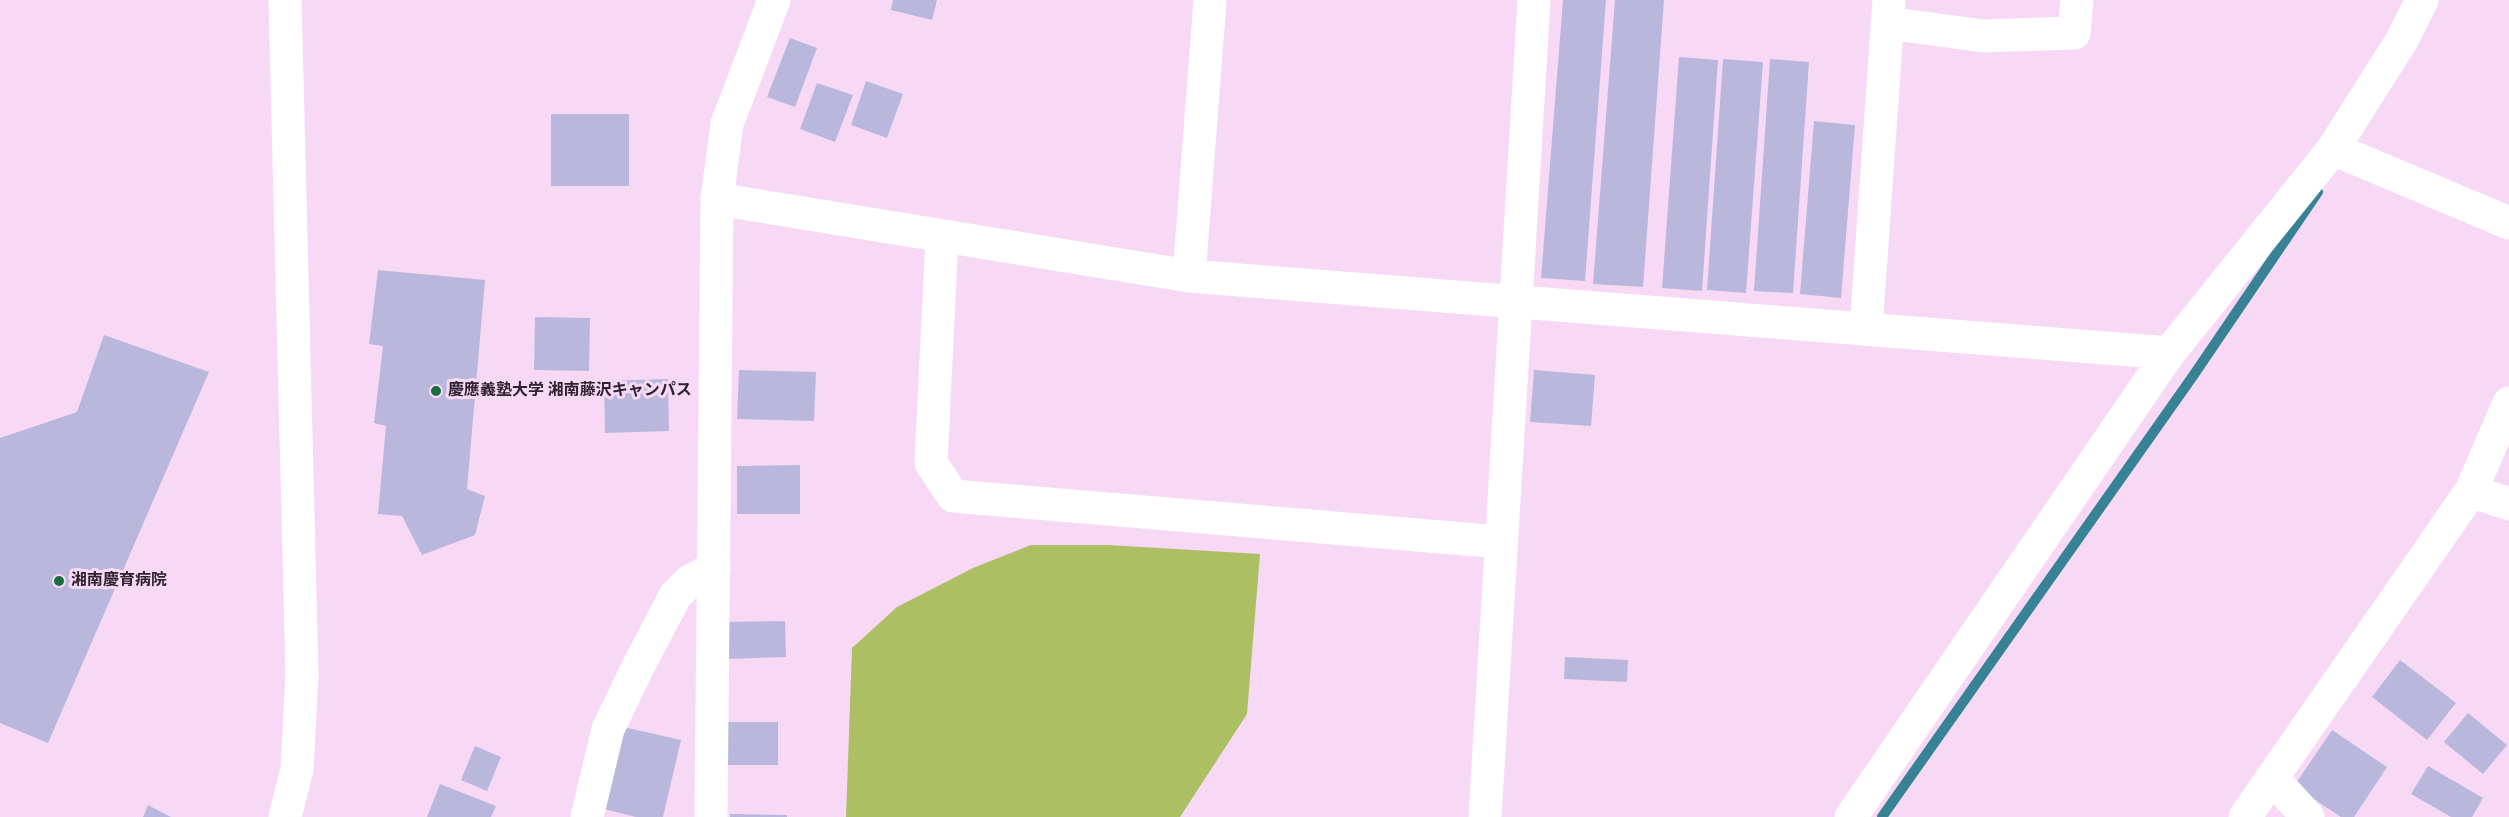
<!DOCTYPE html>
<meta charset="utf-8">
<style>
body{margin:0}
canvas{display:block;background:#f7d9f6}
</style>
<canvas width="2509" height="817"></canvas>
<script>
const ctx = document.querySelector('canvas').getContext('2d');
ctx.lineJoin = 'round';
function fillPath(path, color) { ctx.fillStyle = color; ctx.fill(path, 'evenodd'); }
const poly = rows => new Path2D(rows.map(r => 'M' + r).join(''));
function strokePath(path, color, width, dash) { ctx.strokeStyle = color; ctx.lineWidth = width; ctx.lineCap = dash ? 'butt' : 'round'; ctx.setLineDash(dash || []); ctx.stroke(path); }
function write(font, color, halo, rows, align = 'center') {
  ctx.font = font + ' "DM Sans","Noto Sans JP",sans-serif'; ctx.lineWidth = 6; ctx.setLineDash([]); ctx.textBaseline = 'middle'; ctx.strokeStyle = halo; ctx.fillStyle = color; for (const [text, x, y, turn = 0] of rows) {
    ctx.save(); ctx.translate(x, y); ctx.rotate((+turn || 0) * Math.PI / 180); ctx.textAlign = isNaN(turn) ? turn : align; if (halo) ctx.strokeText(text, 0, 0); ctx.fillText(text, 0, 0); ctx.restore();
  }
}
fillPath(poly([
 [1031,545,1108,545,1260,554,1247,714,1180,817,846,817,852,648,897,607,973,568]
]), '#adbf63');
strokePath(poly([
 [1882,817,2193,376,2318,192]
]), '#388295', 10);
fillPath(poly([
 [893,0,937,0,932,20,891,10],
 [1563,0,1606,0,1585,281,1541,278],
 [1615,0,1664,0,1643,287,1593,284],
 [790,38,817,48,795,107,767,97],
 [1679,57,1718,60,1702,291,1662,288],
 [1723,59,1763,62,1746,293,1707,290],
 [1770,59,1809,62,1793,293,1754,291],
 [866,81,903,94,887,138,851,125],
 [817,83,853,95,835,142,800,129],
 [551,114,629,114,629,186,551,186],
 [1814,121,1855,125,1841,298,1800,294],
 [378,270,485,280,467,489,485,496,475,535,422,555,402,516,378,514,386,426,374,423,383,346,369,344],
 [535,317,590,318,589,371,534,370],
 [104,335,209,372,48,743,0,723,0,438,77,412],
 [739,370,816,372,814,421,737,419],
 [1534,370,1595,375,1591,426,1530,422],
 [668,379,669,431,605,433,604,381],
 [800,465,800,514,737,514,737,466],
 [785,621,786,657,727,659,726,622],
 [1565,657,1628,660,1627,682,1564,679],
 [2400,660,2456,703,2427,740,2372,697],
 [2468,713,2507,745,2483,774,2444,742],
 [727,722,778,722,778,765,727,765],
 [619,726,681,740,663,817,636,817,600,808],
 [2332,730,2387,767,2354,817,2341,817,2294,786],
 [475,746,501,757,487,791,461,780],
 [2428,766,2483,798,2472,817,2451,817,2411,794],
 [440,784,496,806,491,817,427,817],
 [148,805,171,817,143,817],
 [730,814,787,815,787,817,730,817]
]), '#b9b8dc');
strokePath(poly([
 [285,0,302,674,297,769,285,817],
 [1887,23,1984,36,2074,33,2077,0],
 [2333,149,2509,223],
 [717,199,1189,276,2169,353],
 [942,237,931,463,953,496,1501,542],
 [1189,276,1210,0],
 [1866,329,1889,0],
 [2471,491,2509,504],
 [2272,778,2308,817],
 [587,817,608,729,638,667,675,596,690,581,714,568],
 [1485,817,1534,0],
 [1851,817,2169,353,2333,149,2402,40,2422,0],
 [2245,817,2471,491,2509,403]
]), '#fff', 33);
strokePath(poly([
 [711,817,717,199,727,124,774,0]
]), '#fff', 33);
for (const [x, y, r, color] of [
 [436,391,6,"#196d3f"],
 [59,581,6,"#196d3f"]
]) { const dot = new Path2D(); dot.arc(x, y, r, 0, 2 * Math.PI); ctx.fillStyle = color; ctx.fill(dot); strokePath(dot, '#f7d9f6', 2); }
write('bold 16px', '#2d222d', '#f7d9f6', [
 ["慶應義塾大学 湘南藤沢キャンパス",448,391],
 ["湘南慶育病院",71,581]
], 'left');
</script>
